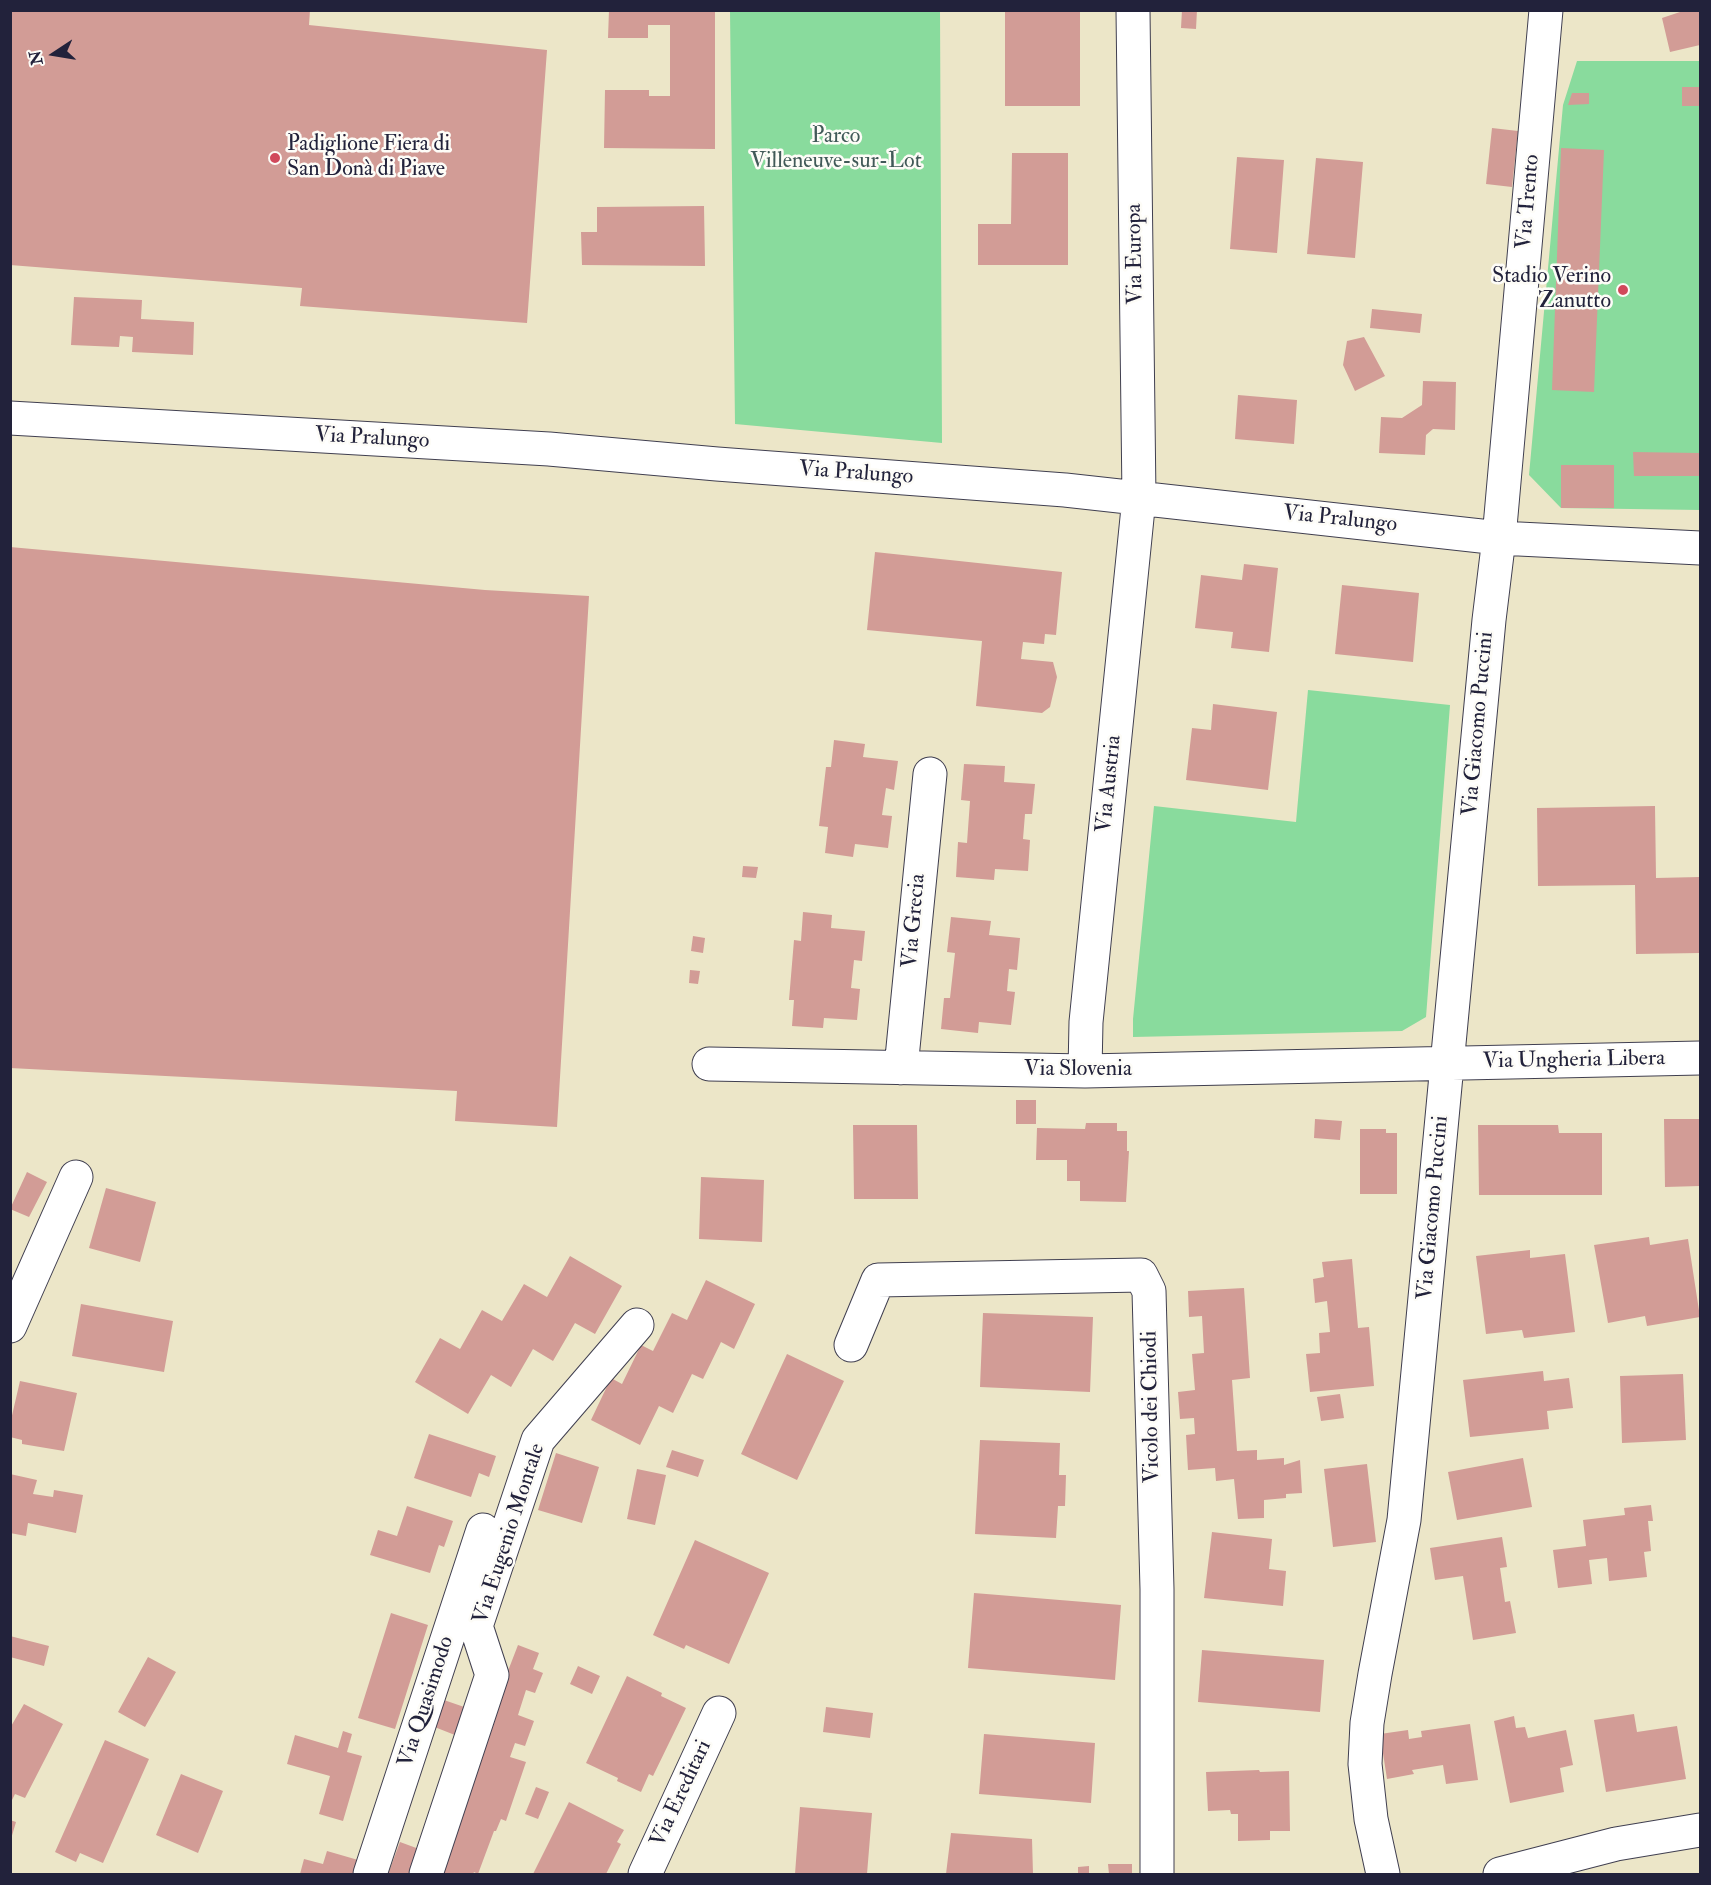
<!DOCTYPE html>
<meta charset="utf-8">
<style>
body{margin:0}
#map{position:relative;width:1711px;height:1885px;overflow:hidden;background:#ece6c8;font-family:"IM FELL Double Pica",serif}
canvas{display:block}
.frame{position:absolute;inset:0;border:12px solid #22223b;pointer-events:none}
.north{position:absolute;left:24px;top:24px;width:60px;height:60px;-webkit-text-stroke:4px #fdfcf7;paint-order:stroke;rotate:258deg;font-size:16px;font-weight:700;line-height:24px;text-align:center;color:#22223b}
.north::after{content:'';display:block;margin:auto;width:21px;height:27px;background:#22223b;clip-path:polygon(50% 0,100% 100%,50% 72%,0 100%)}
</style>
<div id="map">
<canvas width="1711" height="1885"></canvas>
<div class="frame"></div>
<div class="north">N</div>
</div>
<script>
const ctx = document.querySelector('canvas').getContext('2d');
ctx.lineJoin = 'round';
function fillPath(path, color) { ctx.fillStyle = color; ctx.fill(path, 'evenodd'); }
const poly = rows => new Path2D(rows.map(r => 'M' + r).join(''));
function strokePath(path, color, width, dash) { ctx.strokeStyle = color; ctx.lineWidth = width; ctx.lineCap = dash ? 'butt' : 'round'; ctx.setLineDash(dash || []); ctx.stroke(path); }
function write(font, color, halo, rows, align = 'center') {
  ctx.font = font + ' "IM FELL Double Pica",serif'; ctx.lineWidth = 5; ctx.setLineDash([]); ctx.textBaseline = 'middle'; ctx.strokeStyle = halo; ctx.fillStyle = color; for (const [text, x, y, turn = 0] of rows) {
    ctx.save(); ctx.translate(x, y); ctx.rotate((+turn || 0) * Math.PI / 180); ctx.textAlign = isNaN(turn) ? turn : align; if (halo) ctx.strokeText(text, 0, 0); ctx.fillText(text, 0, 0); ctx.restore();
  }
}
fillPath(poly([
 [730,11,940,11,942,443,735,424],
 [1577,61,1700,61,1700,510,1561,508,1529,475,1563,105],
 [1308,690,1450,705,1426,1017,1402,1031,1133,1037,1133,1019,1154,806,1296,822]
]), '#89db9d');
fillPath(poly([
 [10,10,310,10,309,25,547,50,527,323,300,306,302,288,10,265],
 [609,10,715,10,715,149,604,148,605,90,649,90,649,96,670,96,670,25,648,25,648,38,608,38],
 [1005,10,1080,10,1080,106,1005,106],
 [1182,10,1197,10,1196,29,1181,28],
 [1686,10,1700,10,1700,45,1670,52,1662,18],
 [1682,87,1700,87,1700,106,1682,106],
 [1572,93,1589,93,1589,104,1568,105],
 [1492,128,1518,131,1512,187,1486,184],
 [1561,148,1604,150,1594,392,1552,390],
 [1012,153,1068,153,1068,265,978,265,978,224,1011,224],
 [1237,157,1284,160,1277,253,1230,249],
 [1316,158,1363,162,1355,258,1307,254],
 [704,206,705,266,582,265,581,232,597,232,597,207],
 [74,297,142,300,141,319,194,322,193,355,132,352,133,337,120,336,119,347,71,345],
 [1372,309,1422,314,1420,333,1370,328],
 [1364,337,1385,376,1355,391,1343,365,1347,341],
 [1423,381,1456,382,1455,430,1433,429,1426,435,1425,455,1379,453,1381,417,1402,418,1422,405],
 [1238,395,1297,400,1294,444,1235,439],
 [1633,452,1700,453,1700,476,1634,476],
 [1561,465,1614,465,1614,508,1561,508],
 [10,547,485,590,589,596,557,1127,455,1121,457,1091,10,1068],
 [875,552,1062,572,1056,635,1045,634,1044,644,1023,642,1021,659,1053,662,1057,677,1050,707,1042,713,976,706,982,641,867,630],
 [1244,564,1278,568,1269,652,1231,648,1233,632,1195,628,1201,575,1242,580],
 [1342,585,1419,593,1413,662,1335,654],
 [1213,704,1277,712,1268,790,1186,780,1192,728,1211,730],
 [834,740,865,744,863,757,898,761,894,790,886,788,882,815,892,816,888,848,855,844,853,857,825,853,828,827,819,826,826,767,831,767],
 [964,764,1005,766,1004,782,1035,784,1032,814,1025,814,1023,839,1030,840,1028,871,995,869,994,880,956,877,958,842,967,843,970,801,961,800],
 [1655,806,1656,878,1700,877,1700,953,1636,954,1635,885,1538,886,1537,808],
 [743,866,758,867,756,878,742,877],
 [803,912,832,915,831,928,865,931,862,961,854,960,851,988,860,989,857,1020,824,1018,823,1028,792,1026,794,1000,789,1000,794,940,801,941],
 [951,917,991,921,989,935,1020,938,1017,970,1009,969,1007,991,1015,992,1011,1025,979,1022,978,1033,941,1029,944,998,950,998,955,953,947,952],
 [693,936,705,938,703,953,691,951],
 [690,970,700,971,698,984,689,983],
 [1016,1100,1036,1100,1036,1124,1016,1124],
 [1315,1119,1342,1121,1340,1140,1314,1138],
 [1664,1119,1700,1119,1700,1186,1665,1187],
 [1086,1123,1117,1123,1117,1131,1127,1131,1127,1151,1129,1151,1126,1202,1080,1201,1080,1181,1067,1181,1067,1160,1036,1160,1037,1128,1085,1129],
 [853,1125,917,1125,918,1199,854,1199],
 [1478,1125,1558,1125,1559,1133,1602,1133,1602,1195,1479,1195],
 [1360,1129,1386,1129,1386,1133,1397,1133,1397,1194,1360,1194],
 [27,1172,47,1182,29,1217,10,1209],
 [701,1177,764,1180,762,1242,699,1239],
 [106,1188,156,1202,140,1262,89,1248],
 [1649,1237,1650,1245,1688,1239,1700,1317,1647,1326,1645,1316,1608,1323,1594,1245],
 [1530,1250,1530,1258,1565,1254,1575,1332,1524,1338,1522,1330,1486,1334,1476,1256],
 [570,1256,622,1286,595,1334,575,1323,553,1361,533,1349,511,1387,491,1375,468,1414,415,1382,440,1338,460,1349,482,1310,502,1321,524,1284,547,1297],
 [1352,1259,1358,1328,1369,1327,1374,1386,1310,1392,1306,1354,1320,1353,1319,1333,1330,1332,1327,1301,1315,1303,1313,1279,1324,1277,1322,1262],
 [706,1280,755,1304,734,1349,721,1342,703,1379,692,1374,673,1413,659,1406,640,1445,591,1420,611,1378,622,1384,641,1345,653,1351,672,1313,687,1320],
 [1244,1288,1250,1378,1232,1380,1237,1451,1257,1450,1257,1460,1284,1458,1284,1465,1300,1460,1302,1493,1286,1494,1286,1498,1264,1500,1264,1518,1238,1519,1234,1479,1216,1481,1215,1468,1188,1470,1186,1435,1195,1434,1194,1418,1180,1419,1178,1392,1195,1390,1192,1354,1204,1353,1202,1316,1189,1317,1188,1291],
 [81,1304,173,1321,164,1372,72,1356],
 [983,1313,1093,1317,1090,1392,980,1387],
 [787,1354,844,1381,797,1480,741,1454],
 [1543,1371,1544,1381,1569,1378,1573,1408,1547,1411,1549,1429,1470,1437,1463,1380],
 [1683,1374,1686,1440,1622,1443,1620,1376],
 [20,1381,77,1393,64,1451,22,1444,22,1440,10,1437,10,1424],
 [1340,1394,1344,1418,1321,1421,1317,1397],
 [429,1434,496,1456,489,1477,479,1473,471,1497,414,1478],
 [980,1440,1060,1443,1059,1475,1066,1475,1065,1506,1058,1506,1056,1538,975,1534],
 [672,1450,704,1460,698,1477,666,1467],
 [556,1453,599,1467,582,1523,538,1510],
 [1523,1458,1532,1507,1457,1520,1448,1472],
 [1367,1464,1376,1542,1333,1547,1324,1469],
 [637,1469,666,1475,655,1525,627,1519],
 [10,1474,37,1480,33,1494,53,1497,54,1490,83,1495,76,1533,28,1523,26,1536,10,1533],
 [1651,1505,1653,1521,1648,1521,1651,1551,1644,1552,1647,1577,1609,1581,1607,1558,1589,1560,1592,1584,1558,1588,1553,1550,1586,1546,1583,1520,1625,1515,1624,1508],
 [407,1506,453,1521,444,1547,439,1545,430,1573,370,1555,378,1530,397,1536],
 [1212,1532,1272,1539,1269,1569,1286,1571,1283,1606,1204,1598],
 [1502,1537,1507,1567,1500,1568,1505,1602,1510,1601,1516,1633,1473,1640,1463,1576,1435,1580,1430,1548],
 [695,1540,769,1573,729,1664,686,1645,684,1649,653,1635],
 [974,1593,1121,1605,1115,1680,968,1668],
 [391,1613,428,1625,395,1729,358,1718],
 [10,1636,49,1646,44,1666,10,1657],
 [518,1645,539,1653,533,1669,543,1673,535,1693,526,1690,518,1715,534,1721,525,1746,515,1743,510,1757,526,1762,506,1821,501,1819,496,1831,494,1831,478,1874,474,1872,473,1874,435,1874,479,1746],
 [1202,1650,1324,1660,1320,1712,1198,1702],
 [148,1657,176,1672,145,1727,118,1712],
 [578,1666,600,1676,592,1694,570,1684],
 [627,1676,662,1693,661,1696,686,1708,653,1776,649,1774,641,1792,617,1781,618,1778,586,1763],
 [441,1699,470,1709,460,1737,432,1726],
 [24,1704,63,1724,25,1798,15,1794,10,1804,10,1728],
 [826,1707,873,1713,870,1738,823,1732],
 [1634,1714,1637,1732,1677,1726,1686,1779,1606,1792,1594,1720],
 [1514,1716,1516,1728,1525,1727,1528,1738,1566,1730,1573,1765,1560,1768,1564,1792,1510,1803,1494,1721],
 [1470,1724,1478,1780,1446,1784,1443,1765,1412,1770,1414,1774,1387,1779,1380,1734,1408,1730,1409,1739,1422,1737,1421,1731],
 [343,1731,352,1734,347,1752,362,1756,343,1821,319,1814,330,1776,287,1764,295,1735,338,1748],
 [984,1734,1095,1743,1091,1803,979,1794],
 [105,1740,149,1759,103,1863,80,1853,76,1862,55,1852],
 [1259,1770,1260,1772,1289,1771,1290,1831,1270,1831,1270,1840,1238,1841,1238,1814,1231,1814,1230,1810,1208,1811,1206,1772],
 [181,1774,223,1791,198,1853,156,1835],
 [536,1787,549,1792,538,1819,525,1814],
 [569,1802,624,1830,617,1842,621,1844,606,1874,533,1874],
 [800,1807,872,1813,867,1874,795,1874],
 [10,1820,16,1822,11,1839,10,1839],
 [951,1833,1032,1839,1033,1874,946,1874],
 [400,1842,419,1849,409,1874,388,1874],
 [327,1851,365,1862,361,1874,300,1874,304,1859,323,1864],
 [1108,1864,1132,1864,1132,1874,1109,1874],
 [1089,1866,1089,1874,1078,1874,1078,1867]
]), '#d29c96');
const minor = poly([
 [10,418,549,449,717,464,1065,490,1499,538,1700,548],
 [709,1064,1085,1071,1700,1058],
 [901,1068,930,774],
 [1085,1071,1086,1022,1139,498,1133,10],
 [10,1326,76,1177],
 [851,1345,878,1280,1141,1275,1149,1291,1157,1589,1157,1874],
 [370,1874,483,1530],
 [426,1874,492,1675,476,1626,538,1440,637,1325],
 [645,1874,719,1713],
 [1383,1874,1371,1819,1365,1764,1367,1723,1375,1674,1404,1520,1489,620,1499,538,1546,10],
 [1500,1874,1616,1844,1700,1830]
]);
strokePath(minor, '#403f50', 35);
strokePath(minor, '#fff', 33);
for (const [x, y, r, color] of [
 [275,158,6,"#d1495b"],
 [1623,290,6,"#d1495b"]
]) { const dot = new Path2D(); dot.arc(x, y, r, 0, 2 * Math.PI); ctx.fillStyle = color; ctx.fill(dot); strokePath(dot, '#fdfcf7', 2); }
write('22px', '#415a58', '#fdfcf7', [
 ["Parco",836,137],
 ["Villeneuve-sur-Lot",836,162]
]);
write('22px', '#22223b', '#fdfcf7', [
 ["Padiglione Fiera di",287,145],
 ["San Donà di Piave",287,170],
 ["Stadio Verino",1611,277,"right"],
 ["Zanutto",1611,302,"right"]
], 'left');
write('22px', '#22223b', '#fdfcf7', [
 ["Via Trento",1529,202,-85],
 ["Via Europa",1136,254,-91],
 ["Via Pralungo",372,439,3],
 ["Via Pralungo",856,474,4],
 ["Via Pralungo",1340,520,6],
 ["Via Giacomo Puccini",1479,724,-85],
 ["Via Austria",1110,784,-84],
 ["Via Grecia",915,921,-85],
 ["Via Ungheria Libera",1574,1061,-1],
 ["Via Slovenia",1078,1070],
 ["Via Giacomo Puccini",1434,1208,-85],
 ["Vicolo dei Chiodi",1152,1407,-91],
 ["Via Eugenio Montale",510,1534,-72],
 ["Via Quasimodo",427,1702,-72],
 ["Via Ereditari",682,1794,-65]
]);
</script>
